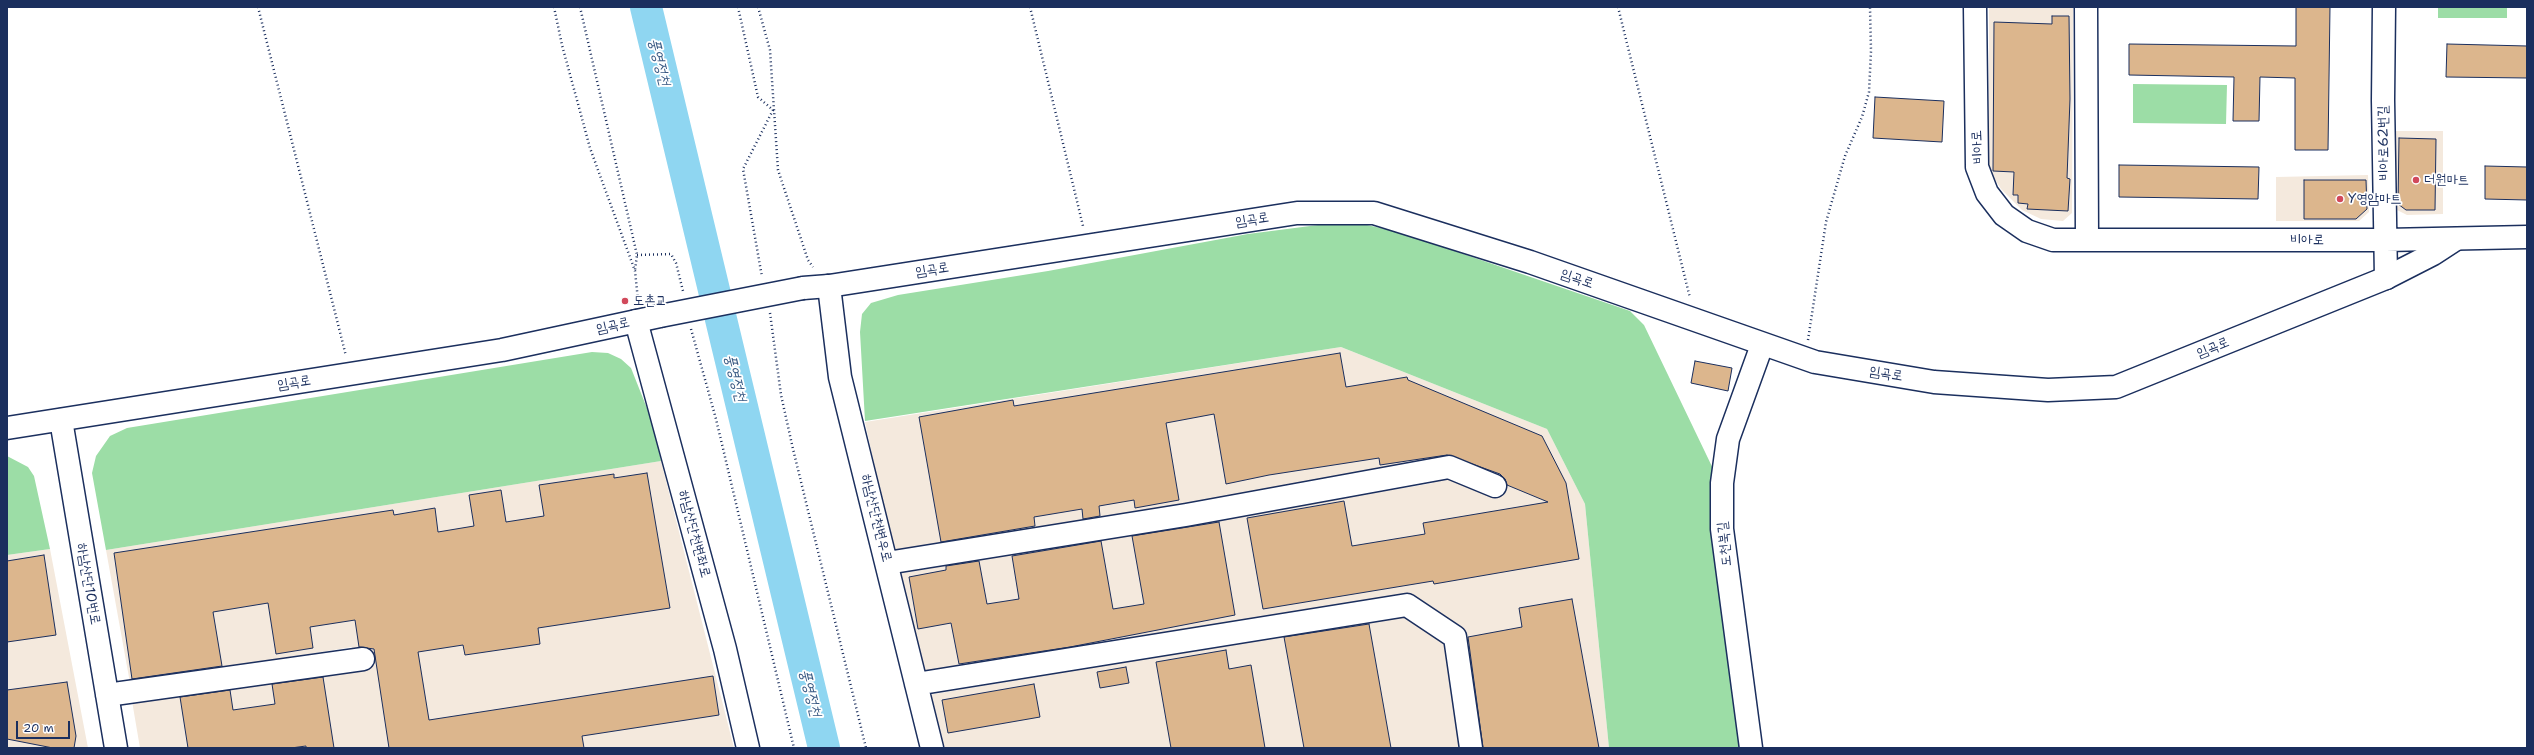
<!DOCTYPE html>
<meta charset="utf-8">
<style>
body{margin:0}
#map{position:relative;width:2534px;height:755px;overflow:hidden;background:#fff;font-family:"Shantell Sans",sans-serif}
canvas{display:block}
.frame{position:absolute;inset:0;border:8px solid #1b2f5e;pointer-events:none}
.scale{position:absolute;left:16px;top:721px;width:54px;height:18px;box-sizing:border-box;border:2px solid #1b2f5e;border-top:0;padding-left:5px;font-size:12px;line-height:14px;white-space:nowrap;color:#1b2f5e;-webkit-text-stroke:3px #fff;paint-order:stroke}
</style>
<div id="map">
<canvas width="2534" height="755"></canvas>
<div class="frame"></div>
<div class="scale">20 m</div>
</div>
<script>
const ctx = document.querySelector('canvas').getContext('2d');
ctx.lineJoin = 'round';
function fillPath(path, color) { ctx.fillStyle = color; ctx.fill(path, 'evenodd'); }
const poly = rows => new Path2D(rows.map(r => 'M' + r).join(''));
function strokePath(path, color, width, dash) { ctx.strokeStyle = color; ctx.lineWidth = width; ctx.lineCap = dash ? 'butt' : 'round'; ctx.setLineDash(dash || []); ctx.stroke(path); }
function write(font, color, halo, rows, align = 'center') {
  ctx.font = font + ' "Shantell Sans","Poor Story",sans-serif'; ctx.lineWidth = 3.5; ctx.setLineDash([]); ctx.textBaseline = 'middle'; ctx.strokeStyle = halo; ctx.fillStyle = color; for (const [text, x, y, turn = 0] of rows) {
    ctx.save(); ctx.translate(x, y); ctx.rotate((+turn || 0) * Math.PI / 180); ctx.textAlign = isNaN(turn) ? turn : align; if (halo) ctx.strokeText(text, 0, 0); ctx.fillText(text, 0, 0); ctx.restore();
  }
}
fillPath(poly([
 [1989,7,2073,7,2072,213,2063,221,2041,219,2022,210,2001,189,1989,170],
 [2395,131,2443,131,2443,214,2407,215,2395,209],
 [2368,175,2369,212,2359,221,2276,221,2276,177],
 [1341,347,1547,429,1585,504,1609,748,942,748,928,695,1375,620,1372,599,924,677,898,574,1433,483,1429,463,895,561,865,422],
 [661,461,734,748,140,748,132,701,356,667,352,647,130,683,106,550],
 [50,549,88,748,7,748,7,555]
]), '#f4e9dd');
fillPath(poly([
 [2438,7,2507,7,2507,18,2438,18],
 [2133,84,2227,85,2226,124,2133,123],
 [1318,225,1367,225,1399,232,1630,311,1644,325,1718,479,1750,748,1609,748,1585,504,1547,429,1341,347,865,421,860,332,862,314,871,303,898,295,1048,271,1248,234],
 [592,352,608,353,621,359,631,368,654,426,661,461,106,550,92,473,96,456,110,436,127,428],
 [7,456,28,467,34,476,50,549,7,555]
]), '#9cdda6');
strokePath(poly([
 [646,7,824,748]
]), '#8fd6f1', 32);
const building = poly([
 [2296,7,2330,7,2328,150,2295,150,2295,78,2260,77,2259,121,2233,121,2234,77,2129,75,2129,44,2296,46,2296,7],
 [2052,16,2069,16,2070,99,2067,178,2070,179,2068,211,2027,209,2028,204,2018,203,2018,195,2013,195,2014,172,1993,171,1994,22,2052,24,2052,16],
 [2447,44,2527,46,2527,78,2446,77,2447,44],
 [1875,97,1944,101,1942,142,1873,138,1875,97],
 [2399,138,2436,139,2435,210,2406,210,2398,204,2399,138],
 [2119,165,2259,167,2258,199,2119,197,2119,165],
 [2485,166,2527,167,2527,200,2485,199,2485,166],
 [2304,180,2366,180,2367,209,2356,219,2304,219,2304,180],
 [1340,353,1346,387,1407,377,1408,380,1542,436,1566,483,1579,559,1434,584,1433,581,1263,609,1247,518,1344,501,1352,546,1425,534,1423,523,1548,502,1507,485,1505,479,1500,474,1447,455,1380,465,1379,458,1269,475,1226,484,1214,414,1166,423,1179,500,1135,508,1134,500,1099,506,1100,516,1083,519,1082,509,1034,517,1035,526,941,542,919,417,1013,400,1014,406,1340,353],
 [1695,361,1732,368,1728,391,1691,383,1695,361],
 [647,473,670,608,538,628,540,644,465,655,463,645,418,652,429,720,713,676,719,715,582,736,584,748,389,748,374,649,359,647,355,620,310,627,313,648,276,654,268,603,213,612,222,666,132,679,114,553,393,510,394,515,435,508,438,532,474,526,469,495,501,490,506,522,544,516,539,485,614,474,614,478,647,473],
 [1219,522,1235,615,1070,647,959,664,951,623,918,629,909,577,946,570,946,566,979,561,987,604,1019,599,1012,556,1101,541,1113,609,1144,604,1132,536,1219,522],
 [44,555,56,635,7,642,7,561,44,555],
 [1572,599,1599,748,1483,748,1468,637,1522,627,1519,608,1572,599],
 [1369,624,1391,748,1304,748,1284,637,1369,624],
 [1226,650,1229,669,1251,665,1265,748,1171,748,1156,662,1226,650],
 [1126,667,1129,683,1100,688,1097,672,1126,667],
 [323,677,334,748,306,748,306,746,291,748,188,748,180,697,230,690,233,710,275,704,272,684,323,677],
 [67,682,76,736,74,748,53,748,7,739,7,690,67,682],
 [1034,684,1040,717,948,733,942,700,1034,684]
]);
fillPath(building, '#dcb68d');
strokePath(building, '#1b2f5e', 1);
const minor = poly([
 [1975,7,1977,167,1987,193,2004,215,2027,231,2053,240,2386,240,2527,237],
 [2086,7,2087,239],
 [2384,7,2383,100,2386,278],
 [829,286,840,377,932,748],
 [636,321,725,649,748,748],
 [61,420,116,748],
 [887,563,1186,515,1449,467,1495,486],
 [916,684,1407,605,1455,637,1471,748],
 [107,695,363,659],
 [1751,748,1722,529,1722,483,1728,439,1762,345]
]);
const major = poly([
 [803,288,829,286,1297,213,1374,213,1530,262,1815,362,1934,382,2048,390,2116,387,2386,278,2433,254,2456,239],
 [7,428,502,350,660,316]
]);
strokePath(minor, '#1b2f5e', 25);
strokePath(major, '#1b2f5e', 25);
strokePath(poly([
 [258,7,346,356],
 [554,7,562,45,590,148,635,271,638,300],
 [580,7,637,255,635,270],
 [738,7,758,97,773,110,743,169,762,277],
 [758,7,770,50,778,170,808,260,813,267],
 [1030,7,1083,226],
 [1618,7,1690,298],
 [637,255,671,254,676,263,683,291],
 [770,313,781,395,793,449,866,748],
 [691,329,716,419,794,748],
 [1808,340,1826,222,1845,156,1862,117,1869,92,1871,51,1870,7]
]), '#1b2f5e', 2.5, [1, 3]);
strokePath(minor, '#fff', 22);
strokePath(major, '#fff', 22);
const majorBridge = poly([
 [660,316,803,288]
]);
strokePath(majorBridge, '#1b2f5e', 25, []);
strokePath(majorBridge, '#fff', 22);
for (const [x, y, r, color] of [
 [2416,180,4,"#d1495b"],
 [2340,199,4,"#d1495b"],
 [625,301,4,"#d1495b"]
]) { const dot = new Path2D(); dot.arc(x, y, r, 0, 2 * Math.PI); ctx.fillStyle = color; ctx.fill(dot); strokePath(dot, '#fff', 1.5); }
write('14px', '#1b2f5e', '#fff', [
 ["비아로62번길",2384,143,-91],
 ["비아로",1978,147,-93],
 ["임곡로",1252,220,-9],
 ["비아로",2307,240],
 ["임곡로",932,270,-9],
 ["임곡로",1577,279,19],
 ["임곡로",613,326,-13],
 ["임곡로",2213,348,-22],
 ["임곡로",1886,374,9],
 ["임곡로",294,383,-9],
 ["하남산단천변우로",876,518,76],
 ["하남산단천변좌로",694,534,75],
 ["도천북길",1725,544,-96],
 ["하남산단10번로",88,584,80]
]);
write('14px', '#1b2f5e', '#fff', [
 ["더원마트",2424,180],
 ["Y영암마트",2348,199],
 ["도촌교",633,301]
], 'left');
write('italic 15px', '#385983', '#fff', [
 ["풍영정천",659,62,76],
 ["풍영정천",735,378,76],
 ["풍영정천",810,693,76]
]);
</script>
